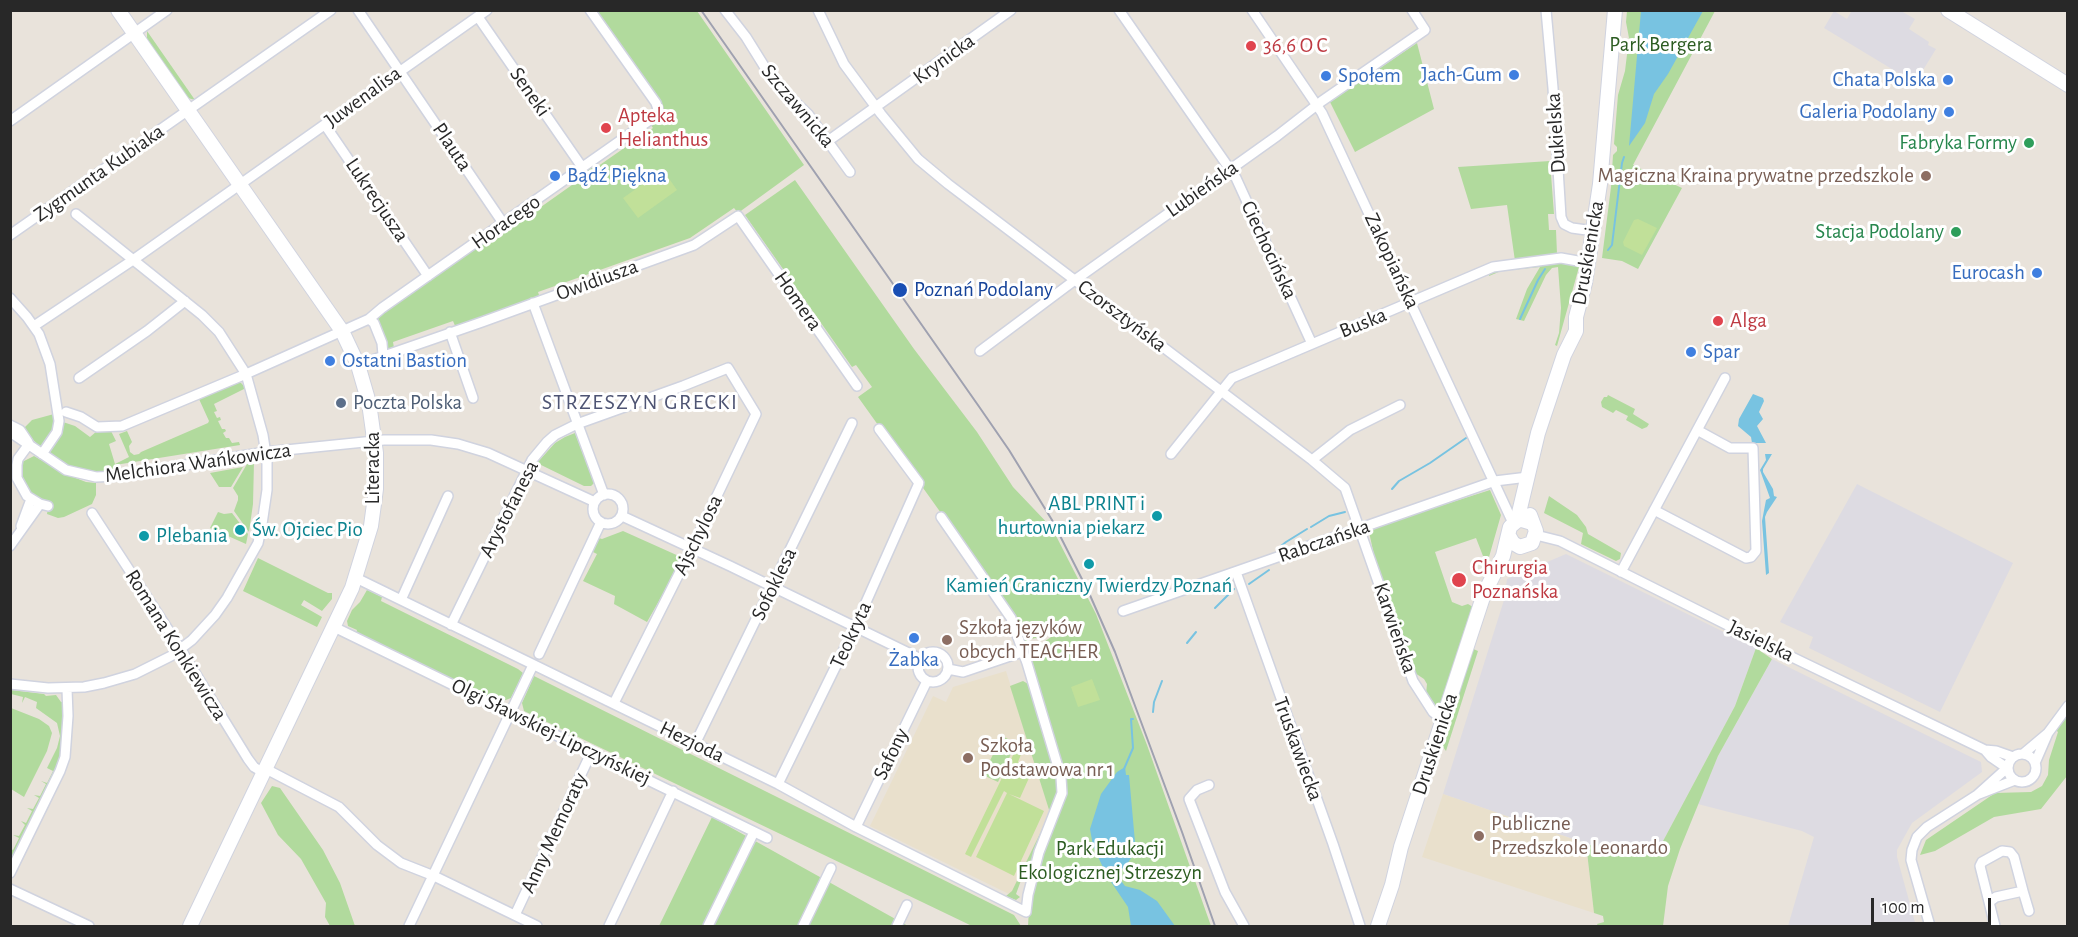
<!DOCTYPE html>
<meta charset="utf-8">
<style>
body{margin:0}
#map{position:relative;width:2078px;height:937px;overflow:hidden;background:#e9e3db;font-family:"Alegreya Sans",sans-serif}
canvas{display:block}
.frame{position:absolute;inset:0;border:12px solid #282828;pointer-events:none}
.scale{position:absolute;left:1871px;top:898px;width:120px;height:27px;box-sizing:border-box;border:3px solid #282828;border-top:0;padding-left:8px;font-size:18px;line-height:21px;white-space:nowrap;color:#282828;-webkit-text-stroke:4px #fff;paint-order:stroke}
</style>
<div id="map">
<canvas width="2078" height="937"></canvas>
<div class="frame"></div>
<div class="scale">100 m</div>
</div>
<script>
const ctx = document.querySelector('canvas').getContext('2d');
ctx.lineJoin = 'round';
function fillPath(path, color) { ctx.fillStyle = color; ctx.fill(path, 'evenodd'); }
const poly = rows => new Path2D(rows.map(r => 'M' + r).join(''));
function strokePath(path, color, width, dash) { ctx.strokeStyle = color; ctx.lineWidth = width; ctx.lineCap = dash ? 'butt' : 'round'; ctx.setLineDash(dash || []); ctx.stroke(path); }
function write(font, color, halo, rows, align = 'center') {
  ctx.font = font + ' "Alegreya Sans",sans-serif'; ctx.lineWidth = 6; ctx.setLineDash([]); ctx.textBaseline = 'middle'; ctx.strokeStyle = halo; ctx.fillStyle = color; for (const [text, x, y, turn = 0] of rows) {
    ctx.save(); ctx.translate(x, y); ctx.rotate((+turn || 0) * Math.PI / 180); ctx.textAlign = isNaN(turn) ? turn : align; if (halo) ctx.strokeText(text, 0, 0); ctx.fillText(text, 0, 0); ctx.restore();
  }
}
fillPath(poly([
 [1834,11,1847,19,1851,12,1849,11,1901,11,1915,19,1909,29,1929,42,1928,45,1936,49,1915,83,1824,28],
 [1857,484,2013,563,1940,712,1809,648,1813,637,1780,622],
 [1566,554,1756,648,1735,706,1662,843,1636,857,1590,845,1443,794,1504,600,1507,579],
 [1772,659,1981,762,1982,772,1912,823,1897,850,1897,857,1916,926,1788,926,1814,837,1802,831,1698,804,1718,756]
]), '#dddbe2');
fillPath(poly([
 [1006,671,1050,813,1011,895,870,826,933,696,946,702,953,687],
 [1443,794,1590,845,1587,852,1594,913,1422,857]
]), '#e9e0cc');
fillPath(poly([
 [597,11,697,11,804,165,738,213,734,208,690,238,538,292,540,298,456,328,453,321,393,342,394,348,387,350,386,341,376,318,503,227,507,231,579,180,577,176,591,166,594,169,653,128,650,124,660,104],
 [1627,11,1715,11,1633,165,1682,188,1638,269,1622,261,1602,258,1611,187,1613,155,1617,151,1617,147,1614,144,1618,95,1625,71,1629,38,1626,22],
 [147,31,195,100,188,98,147,39],
 [1417,43,1434,109,1355,152,1330,102],
 [1550,161,1554,214,1548,214,1549,230,1556,230,1557,254,1515,261,1507,205,1471,209,1458,167],
 [795,180,914,349,977,432,1013,487,1052,528,1096,614,1147,745,1211,926,1028,926,1029,909,1039,859,1064,795,1039,685,1029,652,1057,633,1046,633,1040,639,1035,638,1023,642,961,541,858,397,872,387,856,365,852,367,745,215],
 [1558,261,1579,267,1557,346,1555,345,1559,333,1561,308,1558,267,1552,268,1546,275,1524,321,1516,319,1527,289,1540,267,1501,271,1489,276,1489,271],
 [236,382,241,383,246,388,214,404,217,411,214,412,217,418,220,417,221,420,218,421,222,429,225,429,226,431,223,433,226,438,229,438,232,443,239,442,240,445,115,465,116,472,96,473,68,467,49,454,59,435,63,422,75,426,90,437,97,431,111,431,116,441,109,444,115,464,129,457,119,434,127,431,132,442,129,446,130,452,134,455,139,454,141,452,208,423,209,421,199,399],
 [1608,395,1635,409,1633,414,1649,424,1647,427,1642,429,1626,420,1628,416,1616,410,1613,413,1602,407,1601,402,1604,397,1607,397],
 [54,414,56,416,52,435,40,447,23,429,32,420],
 [575,433,594,483,591,486,584,486,537,463,555,443,565,437],
 [34,456,68,475,86,482,96,483,96,495,92,504,64,517,58,518,47,514,49,502,34,495,28,489,21,474,22,462],
 [254,462,253,504,249,532,234,511,238,500,238,496,233,488,247,464],
 [243,467,231,487,219,487,210,473],
 [1490,490,1501,515,1489,557,1483,556,1476,538,1435,552,1452,602,1462,606,1468,604,1473,607,1442,705,1434,705,1426,694,1427,684,1424,679,1415,673,1388,593,1376,564,1369,532,1384,524],
 [1549,496,1577,515,1586,527,1588,534,1621,553,1620,559,1616,561,1581,544,1583,533,1544,513],
 [218,512,224,514,232,513,248,534,246,544,210,528],
 [623,531,681,557,667,587,647,622,614,604,615,596,583,581,597,554,591,551,599,538,602,539],
 [258,558,328,593,332,593,332,599,322,611,304,600,301,605,322,617,317,627,243,591],
 [367,590,382,597,381,601,518,669,523,673,511,698,503,701,495,697,494,700,356,633,357,630,348,626,347,621,352,610,360,602],
 [1471,648,1478,651,1446,751,1440,743],
 [1756,648,1772,659,1718,756,1680,849,1668,886,1663,926,1598,926,1597,924,1604,922,1603,916,1594,913,1587,852,1590,845,1636,857,1662,843,1735,706],
 [534,676,1014,915,1021,926,972,926,524,711,522,703],
 [1023,681,1030,685,1061,787,1028,876,1023,875,1016,894,1020,897,1016,900,1006,896,1012,891,1050,813,1010,686],
 [11,690,44,694,46,696,56,695,61,702,64,702,64,735,58,765,11,867,11,849,13,850,19,838,13,835,19,836,25,825,21,821,26,823,32,811,27,808,33,809,39,798,34,795,40,796,46,784,41,781,47,783,53,771,47,768,57,748,60,736,57,723,36,708,37,702,25,697,22,703,23,697,11,694],
 [11,708,39,719,49,726,52,733,47,751,24,797,11,789],
 [2067,713,2067,776,2041,809,1994,817,1935,851,1920,855,1926,840,1995,793,2031,792,2042,786,2048,775,2049,760,2058,732,2055,729],
 [1002,736,1016,743,998,782,983,775],
 [272,786,280,788,323,850,340,883,355,926,330,926,325,917,326,903,301,859,278,835,261,803],
 [712,817,908,926,659,926]
]), '#b1da9d');
fillPath(poly([
 [663,170,677,190,638,218,623,198],
 [1638,219,1657,228,1642,255,1624,246,1623,242,1634,220],
 [1092,679,1100,700,1078,707,1071,687],
 [1016,749,1022,752,1018,762,1033,769,1020,798,1009,794,1044,811,1014,876,976,857,1007,793,1004,791,971,857,965,854]
]), '#c1e099');
fillPath(poly([
 [1641,11,1703,11,1668,74,1654,94,1645,123,1629,146],
 [1753,394,1763,398,1764,401,1759,412,1763,419,1757,426,1766,443,1752,443,1751,437,1738,426,1739,419],
 [1765,454,1772,454,1763,469,1763,472,1773,489,1774,496,1777,497,1767,512,1765,517,1769,573,1766,575,1762,521,1766,500,1770,498,1760,470,1766,460],
 [1125,767,1126,775,1129,775,1135,842,1131,858,1126,866,1121,870,1119,878,1125,886,1140,890,1157,901,1175,926,1131,926,1128,907,1107,876,1093,846,1090,829,1101,794,1117,772]
]), '#78c3e1');
strokePath(poly([
 [1608,250,1612,245,1622,163,1624,157],
 [1520,319,1538,280,1545,269],
 [1392,489,1399,481,1430,463,1466,438],
 [1311,527,1329,516,1345,512],
 [1281,546,1286,542,1307,529],
 [1249,584,1269,570],
 [1215,608,1234,589],
 [1187,643,1196,632],
 [1153,712,1154,702,1162,681],
 [1124,769,1133,748,1131,719,1133,719]
]), '#78c3e1', 2);
const street = poly([
 [358,10,503,223],
 [725,10,746,37,774,82,808,114,850,172],
 [818,10,844,64,881,114,918,159,948,184,1312,460,1345,488,1413,681,1433,712,1443,720],
 [1119,10,1236,178,1312,344],
 [1252,10,1322,113,1513,523],
 [1546,10,1553,88,1561,217,1564,224,1572,228,1594,231],
 [478,17,582,167],
 [10,121,167,10],
 [325,125,428,276],
 [828,141,1011,10],
 [76,214,202,315,219,332,246,374,369,319,382,308,654,117,658,109,656,103,590,10],
 [10,235,331,10],
 [10,298,27,317,39,334,50,364,59,421,57,432,42,454],
 [533,303,604,495],
 [369,319,374,323,382,343,383,355],
 [34,326,133,260,487,10],
 [450,332,473,398],
 [980,351,1075,280,1277,136,1322,101,1425,30,1412,10],
 [358,365,482,322,694,245,738,216,857,386],
 [79,378,147,331,185,301],
 [10,425,20,430,28,442],
 [10,432,66,470,96,477,117,476,266,452,384,440,431,440,458,444,488,453,595,502],
 [29,444,18,459,17,465,17,478,27,496,40,504,48,506],
 [1171,454,1232,378,1493,267,1561,258,1589,263],
 [1312,460,1350,430,1400,405],
 '593 509a15 15 0 1 1 30 0a15 15 0 1 1-30 0Z',
 [1654,510,1746,558,1751,557,1756,551,1753,448,1730,448,1697,430],
 [92,513,171,634,248,759,254,767,264,773],
 [622,516,730,566,921,659],
 [21,526,31,499],
 [1536,535,1560,541,1767,645,1985,750,1996,751,2013,757],
 [10,546,40,504],
 [1236,572,1333,844,1360,926],
 [1621,572,1725,378],
 [356,578,778,784,856,827,1026,912,1028,895,1039,852,1062,793,1061,777,1027,663,1011,618,941,517],
 [401,600,448,496],
 [1123,611,1495,481,1528,477],
 [451,625,532,460,547,442,555,435,577,424,683,386,728,368,756,414,692,548,614,703],
 [334,627,767,838],
 '918 667a15 15 0 1 1 30 0a15 15 0 1 1-30 0Z',
 [539,654,601,522],
 [948,669,963,672,1022,652],
 [10,684,48,688,84,687,104,683,135,674,171,656,192,640,215,615,227,598,258,543,262,524,267,490,267,461,263,435,246,374,122,426,97,427,81,417,66,412],
 [695,744,852,423],
 [1985,750,1991,757,2007,768],
 '2008 768a14 14 0 1 1 28 0a14 14 0 1 1-28 0Z',
 [2023,754,2048,733,2068,706],
 [2035,763,2048,733],
 [266,769,339,807,377,845,401,863,434,876,537,926],
 [778,784,855,627,919,483,879,429],
 [1209,785,1197,790,1189,799,1225,892,1244,926],
 [1979,794,2015,780],
 [856,827,927,681],
 [10,873,60,771,65,757,68,716,67,689],
 [10,889,89,926],
 [1989,902,1980,866,1982,862,2002,851,2010,852,2014,857,2023,891],
 [515,915,592,751],
 [409,926,533,665],
 [609,926,673,791],
 [708,926,754,832],
 [803,926,831,868],
 [897,926,907,905],
 [1930,926,1911,860,1912,850,1917,837,1927,827,1977,795,2007,768],
 [1995,926,1989,902,1996,897,2023,891,2029,911]
]);
const secondary = poly([
 [118,10,342,331,358,365,369,403,376,453,376,489,371,526,352,588,190,926],
 [1948,10,2068,85],
 [1517,521,1538,433,1564,355,1576,331,1576,317,1585,283,1600,184,1615,10],
 [1509,536,1513,543,1520,547,1532,543,1536,531,1530,515],
 [1378,926,1392,885,1401,847,1484,594,1503,556,1510,527,1517,521,1522,520,1532,523]
]);
strokePath(street, '#d0d3df', 12);
strokePath(secondary, '#d0d3df', 16);
strokePath(street, '#fff', 9);
strokePath(secondary, '#fff', 14);
strokePath(poly([
 [701,10,980,408,1009,450,1052,520,1089,593,1115,652,1182,832,1215,926]
]), '#9fa1b0', 2);
for (const [x, y, r, color] of [
 [1251,46,6,"#e0444e"],
 [1514,75,6,"#3f7fe0"],
 [1326,76,6,"#3f7fe0"],
 [1948,80,6,"#3f7fe0"],
 [1949,112,6,"#3f7fe0"],
 [606,128,6,"#e0444e"],
 [2029,143,6,"#2e9e5b"],
 [555,176,6,"#3f7fe0"],
 [1926,176,6,"#8d6e63"],
 [1956,232,6,"#2e9e5b"],
 [2037,273,6,"#3f7fe0"],
 [900,290,8,"#1a4fb4"],
 [1718,321,6,"#e0444e"],
 [1691,352,6,"#3f7fe0"],
 [330,361,6,"#3f7fe0"],
 [341,403,6,"#5c6f8a"],
 [1157,516,6,"#0f9aa8"],
 [240,530,6,"#0f9aa8"],
 [144,536,6,"#0f9aa8"],
 [1089,564,6,"#0f9aa8"],
 [1459,580,8,"#e0444e"],
 [914,638,6,"#3f7fe0"],
 [947,640,6,"#8d6e63"],
 [968,758,6,"#8d6e63"],
 [1479,836,6,"#8d6e63"]
]) { const dot = new Path2D(); dot.arc(x, y, r, 0, 2 * Math.PI); ctx.fillStyle = color; ctx.fill(dot); strokePath(dot, '#fff', 2); }
write('21px', '#2c5c21', '#fff', [
 ["Park Bergera",1661,45],
 ["Park Edukacji",1110,849],
 ["Ekologicznej Strzeszyn",1110,873]
]);
write('21px', '#be3a42', '#fff', [
 ["36,6 O C",1263,46],
 ["Apteka",618,116],
 ["Helianthus",618,140],
 ["Alga",1730,321],
 ["Chirurgia",1472,568],
 ["Poznańska",1472,592]
], 'left');
write('21px', '#282828', '#fff', [
 ["Krynicka",944,59,-36],
 ["Seneki",530,92,55],
 ["Juwenalisa",363,97,-36],
 ["Szczawnicka",798,106,50],
 ["Dukielska",1556,133,-94],
 ["Plauta",452,147,56],
 ["Zygmunta Kubiaka",99,173,-35],
 ["Lubieńska",1202,189,-35],
 ["Lukrecjusza",377,200,56],
 ["Horacego",506,222,-35],
 ["Ciechocińska",1269,250,65],
 ["Druskienicka",1588,253,-80],
 ["Zakopiańska",1392,261,65],
 ["Owidiusza",597,280,-20],
 ["Homera",798,301,55],
 ["Czorsztyńska",1122,316,37],
 ["Buska",1363,323,-22],
 ["Melchiora Wańkowicza",198,463,-8],
 ["Literacka",373,468,-90],
 ["Arystofanesa",509,509,-63],
 ["Ajschylosa",698,535,-64],
 ["Rabczańska",1324,541,-19],
 ["Sofoklesa",774,584,-64],
 ["Karwieńska",1395,628,71],
 ["Teokryta",851,635,-65],
 ["Jasielska",1761,641,26],
 ["Romana Konkiewicza",176,645,58],
 ["Olgi Sławskiej-Lipczyńskiej",551,732,26],
 ["Hezjoda",692,742,26],
 ["Druskienicka",1435,744,-72],
 ["Truskawiecka",1298,749,70],
 ["Safony",891,754,-64],
 ["Anny Memoraty",554,833,-65]
]);
write('21px', '#366cbe', '#fff', [
 ["Jach-Gum",1502,75],
 ["Społem",1338,76,"left"],
 ["Chata Polska",1936,80],
 ["Galeria Podolany",1937,112],
 ["Bądź Piękna",567,176,"left"],
 ["Eurocash",2025,273],
 ["Spar",1703,352,"left"],
 ["Ostatni Bastion",342,361,"left"],
 ["Żabka",914,660,"center"]
], 'right');
write('21px', '#27864d', '#fff', [
 ["Fabryka Formy",2017,143],
 ["Stacja Podolany",1944,232]
], 'right');
write('21px', '#785e54', '#fff', [
 ["Magiczna Kraina prywatne przedszkole",1914,176,"right"],
 ["Szkoła języków",959,628],
 ["obcych TEACHER",959,652],
 ["Szkoła",980,746],
 ["Podstawowa nr 1",980,770],
 ["Publiczne",1491,824],
 ["Przedszkole Leonardo",1491,848]
], 'left');
write('21px', '#164399', '#fff', [
 ["Poznań Podolany",914,290]
], 'left');
write('21px', '#4e5e75', '#fff', [
 ["Poczta Polska",353,403]
], 'left');
write('21px', '#0d838f', '#fff', [
 ["ABL PRINT i",1145,504,"right"],
 ["hurtownia piekarz",1145,528,"right"],
 ["Św. Ojciec Pio",252,530],
 ["Plebania",156,536],
 ["Kamień Graniczny Twierdzy Poznań",1089,586,"center"]
], 'left');
ctx.letterSpacing = '1.5px';
write('22px', '#4e5473', '#fff', [
 ["STRZESZYN GRECKI",640,402]
]);
ctx.letterSpacing = '0px';
</script>
